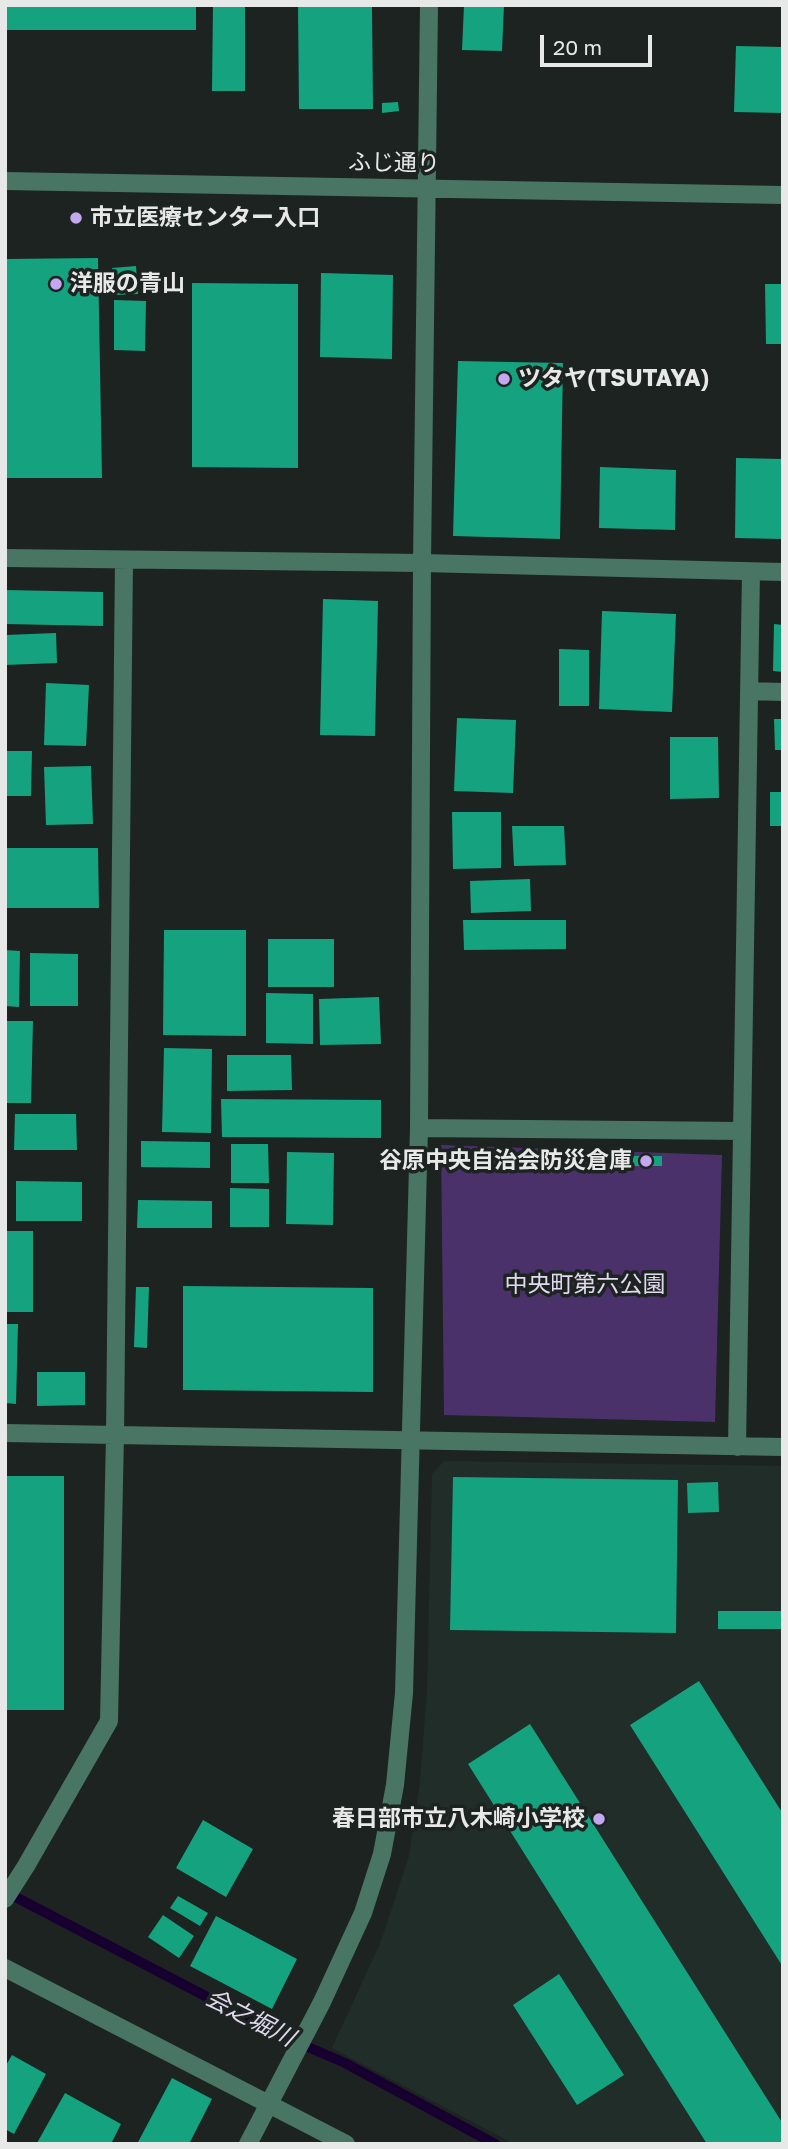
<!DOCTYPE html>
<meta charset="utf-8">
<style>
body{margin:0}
#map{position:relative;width:788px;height:2149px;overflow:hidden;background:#1d2320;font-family:"Golos Text",sans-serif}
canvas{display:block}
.frame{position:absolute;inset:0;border:7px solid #e6e9e8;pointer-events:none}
.scale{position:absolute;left:540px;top:35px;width:112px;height:32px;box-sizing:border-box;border:4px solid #e6e9e8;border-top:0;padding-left:9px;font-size:21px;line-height:24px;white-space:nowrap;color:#e6e9e8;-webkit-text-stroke:5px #1d2320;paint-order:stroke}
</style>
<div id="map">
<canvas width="788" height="2149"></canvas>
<div class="frame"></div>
<div class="scale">20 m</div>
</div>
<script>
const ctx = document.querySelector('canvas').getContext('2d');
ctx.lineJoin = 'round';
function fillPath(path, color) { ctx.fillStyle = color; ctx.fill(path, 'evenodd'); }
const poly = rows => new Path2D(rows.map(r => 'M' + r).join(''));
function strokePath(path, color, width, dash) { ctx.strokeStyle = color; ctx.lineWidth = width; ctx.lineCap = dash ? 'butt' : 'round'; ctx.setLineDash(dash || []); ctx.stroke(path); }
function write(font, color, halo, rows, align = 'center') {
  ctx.font = font + ' "Golos Text","Noto Sans JP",sans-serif'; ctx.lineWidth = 7; ctx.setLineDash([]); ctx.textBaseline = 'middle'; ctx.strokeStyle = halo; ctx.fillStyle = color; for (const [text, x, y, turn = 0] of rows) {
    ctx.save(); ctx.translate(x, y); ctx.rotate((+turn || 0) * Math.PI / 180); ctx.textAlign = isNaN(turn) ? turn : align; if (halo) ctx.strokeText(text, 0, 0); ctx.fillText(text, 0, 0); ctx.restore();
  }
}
fillPath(poly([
 [444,1461,783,1466,783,2144,514,2144,332,2048,381,1941,409,1856,420,1781,427,1691,432,1474]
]), '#212d29');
fillPath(poly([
 [441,1145,722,1155,715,1422,444,1415]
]), '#4a316a');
strokePath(poly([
 [6,1892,280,2035,345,2063,495,2144]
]), '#170030', 10);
fillPath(poly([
 [5,5,196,5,196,30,5,30],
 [213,5,245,5,245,91,212,91],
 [464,5,504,5,502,51,462,50],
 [298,6,372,7,373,109,299,109],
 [736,46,783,47,783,113,734,112],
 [398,102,399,111,382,113,382,103],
 [98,258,102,478,7,478,5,259],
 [136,266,138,294,114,295,112,268],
 [321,273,393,275,392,359,320,357],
 [192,283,298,284,298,468,192,467],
 [765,284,783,284,783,344,766,344],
 [114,300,146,301,145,351,114,350],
 [458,361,563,363,560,539,453,536],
 [736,458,783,459,783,539,735,538],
 [600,467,676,470,675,530,599,528],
 [5,590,103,592,103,626,5,624],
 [323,599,378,601,375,736,320,735],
 [602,611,676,614,672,712,599,709],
 [774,624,783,625,783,672,773,671],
 [56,633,57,663,5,665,5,635],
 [559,649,589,650,589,706,559,706],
 [46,683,89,685,86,746,44,745],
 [457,718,516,720,513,793,454,791],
 [774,719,783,719,783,750,775,750],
 [670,737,718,737,719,798,670,799],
 [5,751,32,751,31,796,5,796],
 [91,766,93,824,46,825,44,767],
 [770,792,783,792,783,826,770,826],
 [452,812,501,812,501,868,453,869],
 [512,826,564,826,566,865,514,866],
 [5,848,98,848,99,908,5,908],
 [530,879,531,911,471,913,470,881],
 [463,920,566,920,566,949,464,950],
 [164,930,246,930,246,1036,163,1035],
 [268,939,334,939,334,987,268,987],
 [5,950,20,951,19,1007,5,1006],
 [30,953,78,954,78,1006,30,1006],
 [266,993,313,994,313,1044,266,1043],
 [379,997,381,1044,320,1045,319,999],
 [5,1021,33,1021,31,1103,5,1103],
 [164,1048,212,1049,211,1133,162,1132],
 [227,1055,291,1055,292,1090,227,1091],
 [221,1099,381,1100,381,1138,222,1137],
 [15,1114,76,1114,77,1150,14,1150],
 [141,1141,210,1142,210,1168,141,1167],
 [231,1144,268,1144,269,1183,231,1183],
 [287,1152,334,1153,333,1225,286,1224],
 [630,1156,662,1156,662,1166,630,1166],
 [16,1181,82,1182,82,1221,16,1221],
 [230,1188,269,1189,269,1227,230,1227],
 [138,1200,212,1201,212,1228,137,1228],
 [5,1231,33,1231,33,1312,5,1312],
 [183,1286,373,1288,373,1392,183,1390],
 [136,1287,149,1287,147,1348,134,1347],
 [5,1324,18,1324,16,1404,5,1403],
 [37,1372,85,1372,85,1405,37,1406],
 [5,1476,64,1476,64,1710,5,1710],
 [453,1477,678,1480,676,1633,450,1630],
 [718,1482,719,1512,688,1513,687,1483],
 [718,1611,783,1611,783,1629,718,1629],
 [699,1681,783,1814,783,1967,630,1725],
 [530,1724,783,2124,783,2144,707,2144,468,1764],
 [203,1820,253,1849,226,1897,176,1868],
 [178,1896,208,1913,200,1926,170,1908],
 [163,1915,194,1936,179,1958,148,1937],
 [216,1916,297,1959,272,2009,190,1966],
 [559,1974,624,2075,577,2105,513,2005],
 [12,2055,46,2074,14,2134,5,2129,5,2067],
 [172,2078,212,2099,189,2144,137,2144],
 [65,2093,121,2124,111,2144,37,2143]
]), '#15a37f');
strokePath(poly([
 [5,181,783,195],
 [5,558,422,563,783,572],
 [749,691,783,692],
 [419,1128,742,1131],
 [5,1433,783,1447],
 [737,1447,751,572],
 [5,1899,26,1866,109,1721,115,1435,124,560],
 [5,1968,346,2144],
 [248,2144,322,2002,363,1913,382,1854,395,1785,404,1693,419,1128,422,563,429,5]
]), '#497565', 18);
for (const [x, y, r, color] of [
 [76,218,7,"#c4a7f1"],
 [56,284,7,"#c4a7f1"],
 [504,379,7,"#c4a7f1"],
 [646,1161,7,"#c4a7f1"],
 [599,1819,7,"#c4a7f1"]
]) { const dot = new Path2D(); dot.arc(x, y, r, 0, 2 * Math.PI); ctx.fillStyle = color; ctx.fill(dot); strokePath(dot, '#1d2320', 2.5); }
write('23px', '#e6e9e8', '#1d2320', [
 ["ふじ通り",394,163,1]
]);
write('bold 23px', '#e6e9e8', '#1d2320', [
 ["市立医療センター入口",90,218],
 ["洋服の青山",70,284],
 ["ツタヤ(TSUTAYA)",518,379],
 ["谷原中央自治会防災倉庫",632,1161,"right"],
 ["春日部市立八木崎小学校",585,1819,"right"]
], 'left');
write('23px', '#e1d9ef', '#1d2320', [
 ["中央町第六公園",585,1285]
]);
write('italic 24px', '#e0d8ee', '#1d2320', [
 ["会之堀川",250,2018,27]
]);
</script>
